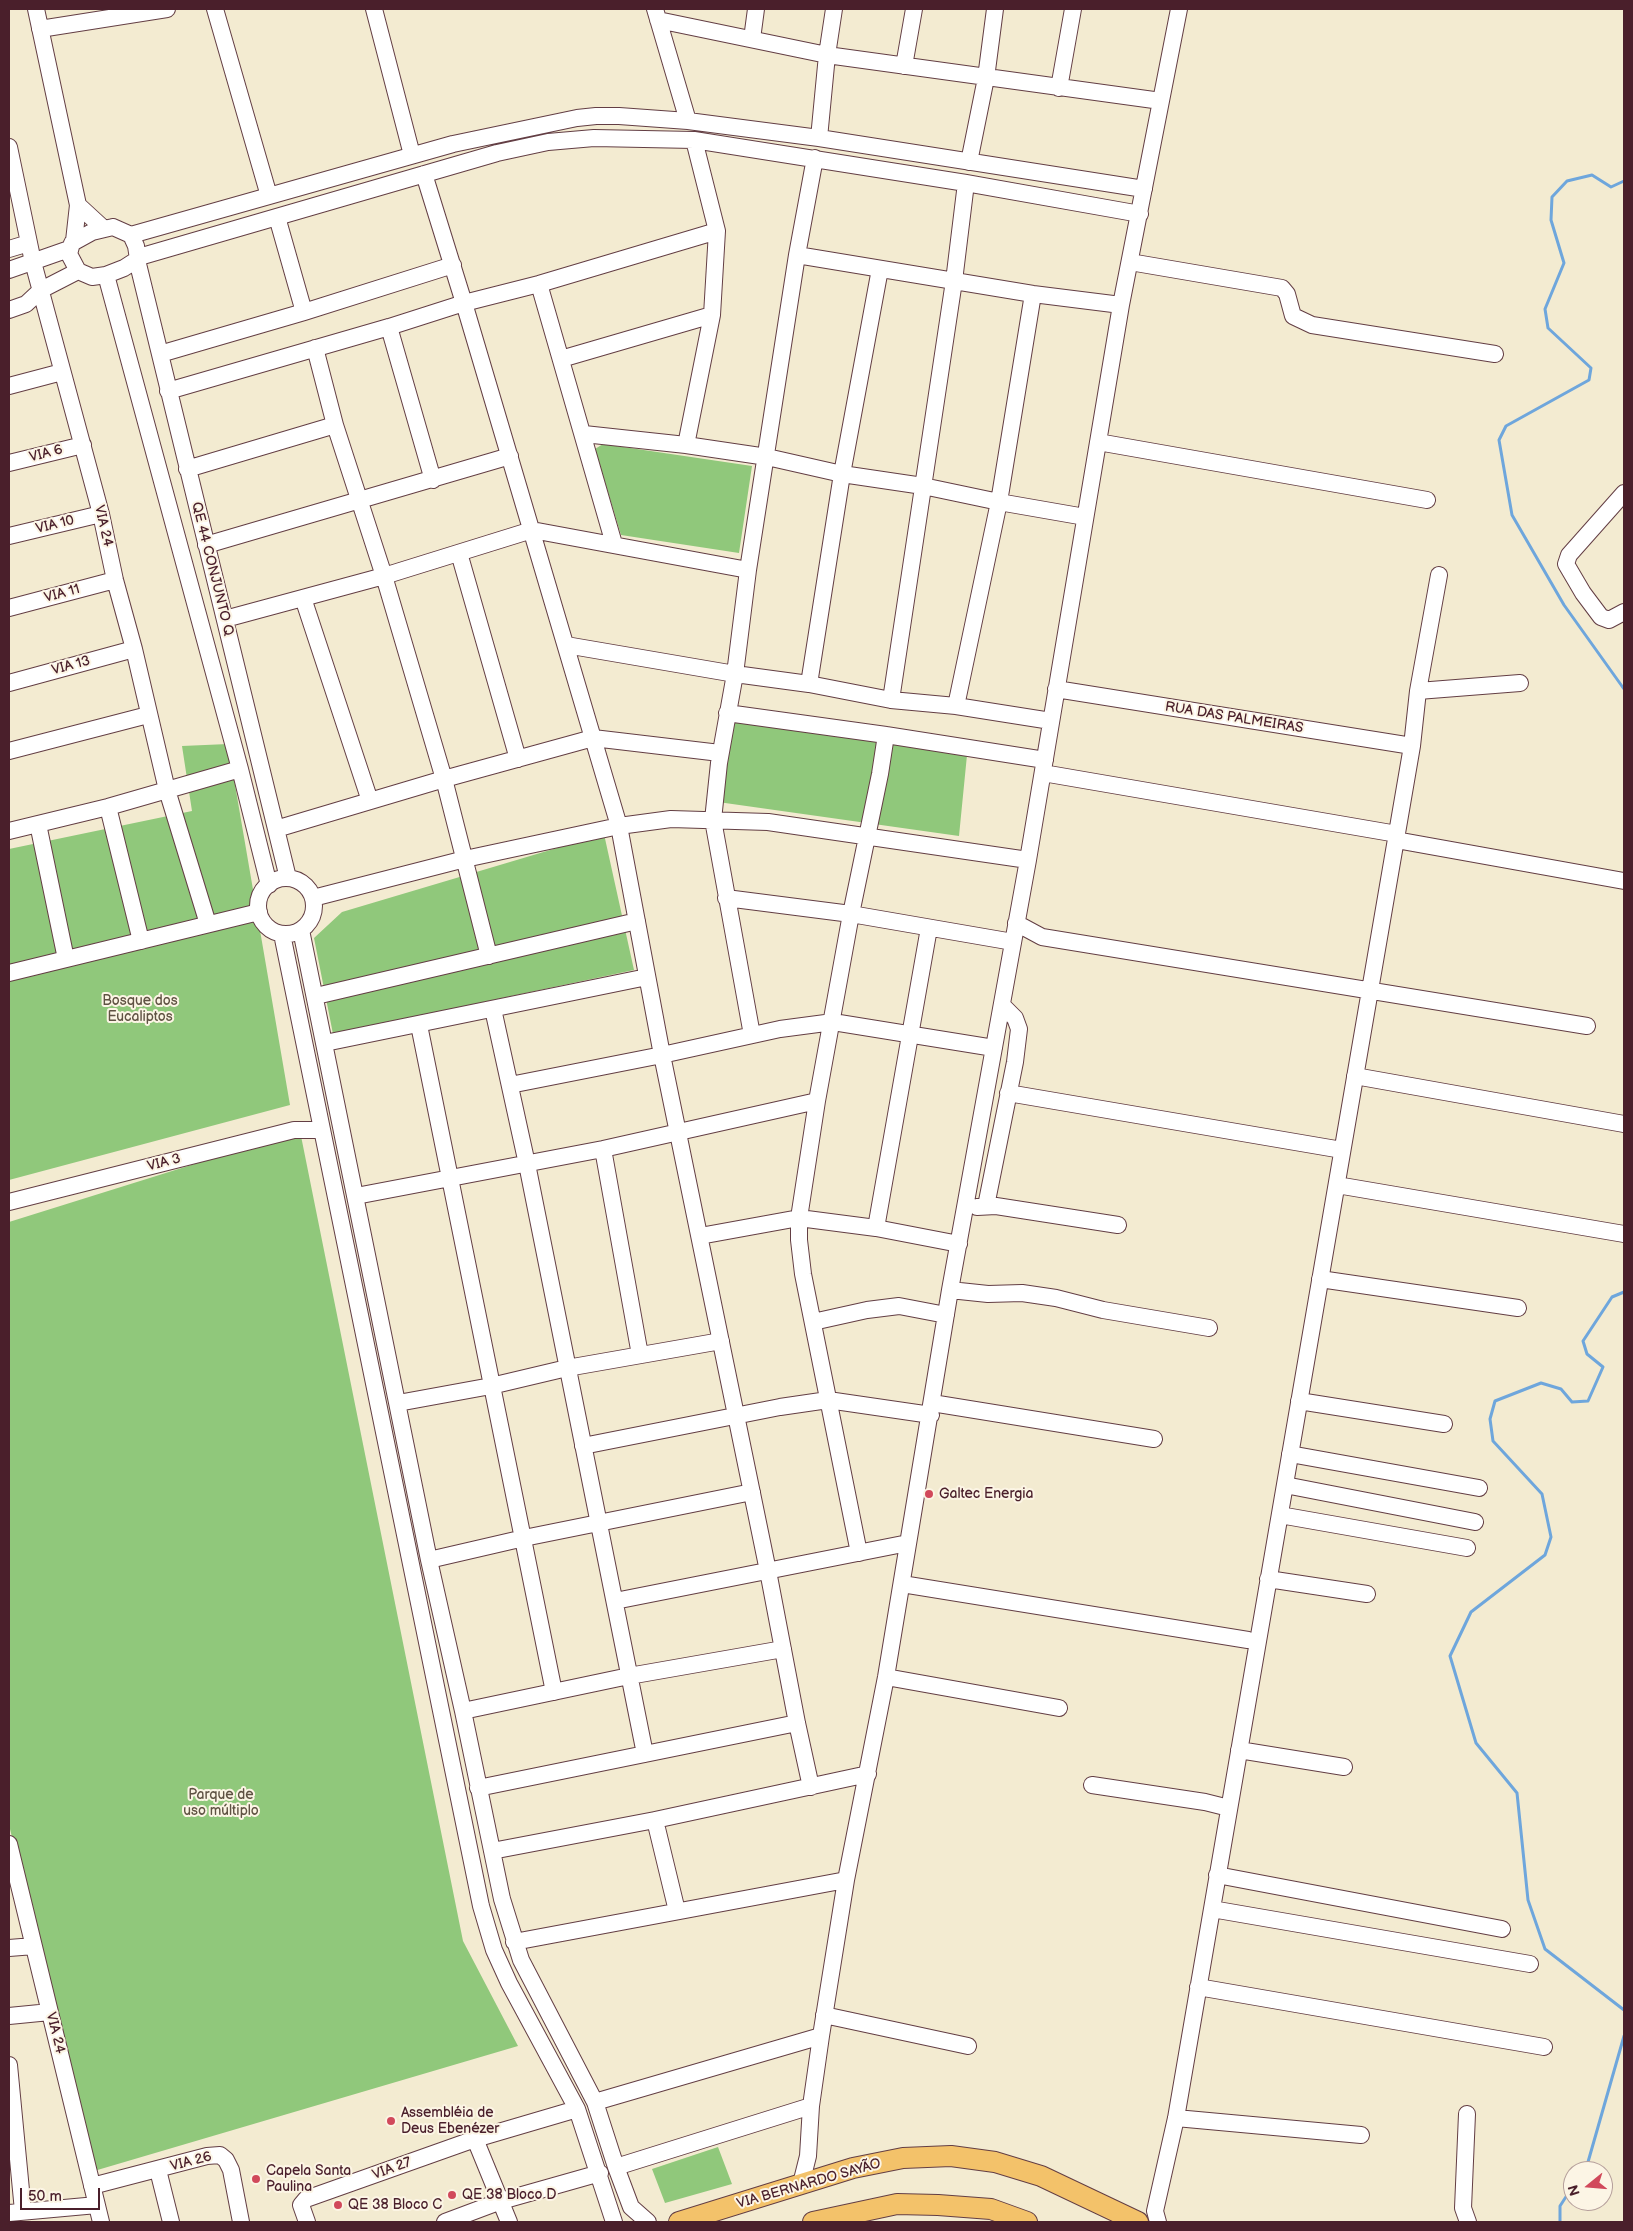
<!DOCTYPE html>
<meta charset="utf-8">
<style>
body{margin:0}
#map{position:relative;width:1633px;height:2231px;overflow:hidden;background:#f3ebd1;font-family:"Balsamiq Sans",sans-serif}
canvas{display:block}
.frame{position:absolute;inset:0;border:10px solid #4a1f2b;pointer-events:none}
.north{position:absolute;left:1563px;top:2161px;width:50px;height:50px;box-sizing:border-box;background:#fcf5e5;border:1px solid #b59f9b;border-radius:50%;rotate:253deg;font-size:14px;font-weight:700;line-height:20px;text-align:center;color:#4a1f2b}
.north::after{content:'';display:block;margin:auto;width:18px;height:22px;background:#d1495b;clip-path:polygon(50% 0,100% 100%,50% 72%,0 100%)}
.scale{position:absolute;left:20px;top:2188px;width:80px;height:22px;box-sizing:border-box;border:2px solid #4a1f2b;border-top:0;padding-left:6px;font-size:15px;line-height:18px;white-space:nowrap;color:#4a1f2b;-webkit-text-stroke:4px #fcf5e5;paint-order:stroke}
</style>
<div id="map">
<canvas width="1633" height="2231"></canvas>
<div class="frame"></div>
<div class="north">N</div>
<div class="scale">50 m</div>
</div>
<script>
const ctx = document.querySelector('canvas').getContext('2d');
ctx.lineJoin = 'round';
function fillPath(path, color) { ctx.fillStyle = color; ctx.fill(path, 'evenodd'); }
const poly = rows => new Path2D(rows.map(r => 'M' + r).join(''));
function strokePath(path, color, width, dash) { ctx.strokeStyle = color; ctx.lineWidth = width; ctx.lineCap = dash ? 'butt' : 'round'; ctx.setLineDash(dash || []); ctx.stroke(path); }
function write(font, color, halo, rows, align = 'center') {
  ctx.font = font + ' "Balsamiq Sans",sans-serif'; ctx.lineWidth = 4; ctx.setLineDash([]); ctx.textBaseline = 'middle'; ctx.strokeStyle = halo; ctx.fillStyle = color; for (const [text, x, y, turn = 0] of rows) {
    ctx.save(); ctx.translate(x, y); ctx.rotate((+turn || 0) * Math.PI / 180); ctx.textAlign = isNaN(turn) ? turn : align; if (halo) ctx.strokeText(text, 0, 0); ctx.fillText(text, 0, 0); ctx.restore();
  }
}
fillPath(poly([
 [603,444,752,466,739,553,621,535,595,449],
 [730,721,967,755,959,836,718,802],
 [228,744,290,1105,9,1180,9,849,192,811,182,746],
 [604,834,634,970,333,1034,314,938,342,912],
 [300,1131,463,1941,518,2046,94,2171,9,1825,9,1222],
 [718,2147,732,2184,665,2203,652,2169]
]), '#90c87b');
strokePath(poly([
 [1624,181,1611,187,1592,175,1567,181,1552,197,1551,220,1564,263,1545,309,1548,328,1591,368,1589,380,1506,426,1499,440,1512,515,1564,605,1624,689],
 [1624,1292,1612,1297,1583,1341,1587,1354,1603,1367,1588,1401,1572,1402,1561,1389,1541,1383,1495,1401,1490,1419,1493,1441,1542,1494,1551,1537,1545,1555,1471,1612,1450,1656,1476,1743,1517,1793,1528,1900,1545,1949,1624,2010],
 [1583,2171,1588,2162,1624,2036],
 [1560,2222,1560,2206,1573,2186]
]), '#6ea6dc', 3);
const minor = poly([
 [36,9,78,205,74,241],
 [215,9,269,196],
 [374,9,412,155],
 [655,9,688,121],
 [658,20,827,55,1161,101],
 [40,29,167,9],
 [752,39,756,9],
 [904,66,914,9],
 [1059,88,1073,9],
 [819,138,827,55,834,9],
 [9,147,33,262,101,514,115,580,134,649,167,790,208,924],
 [969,162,986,78,995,9],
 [424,174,464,303,619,826,662,1055,768,1571,797,1723,811,1787],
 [78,205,103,228],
 [277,217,304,312],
 [113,227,131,235,136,246,138,259,124,268,106,275,92,277,78,271,69,254,72,243,92,232,113,227],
 [131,235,453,144,577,118,596,116,619,116,688,121,819,138,1144,189],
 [9,249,29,243],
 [797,255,1033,294,1121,305],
 [139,257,497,153,548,142,594,138,694,140,966,183,1140,214],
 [137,260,288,878],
 [1130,262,1282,288,1287,294,1293,316,1312,325,1495,354],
 [9,270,69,249],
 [106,275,240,769,269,885],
 [539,284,614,544],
 [9,310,26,304,41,290,78,271],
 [389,327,433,480],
 [315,348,335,425,384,576,444,779,489,956],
 [160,354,304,312,453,265],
 [561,359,712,315],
 [9,386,62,372],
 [168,391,389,327,464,303,539,284,717,231],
 [584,434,686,445,767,457,842,474,923,486,999,502,1085,517],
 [1098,442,1427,500],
 [686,445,712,315,717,231,694,140],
 [9,463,83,445],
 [187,469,335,425],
 [1624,493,1569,555,1566,564,1583,593,1601,617,1609,620,1624,612],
 [9,536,101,514],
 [206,545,510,456],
 [459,553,518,759],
 [303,598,370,801],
 [9,608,115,580],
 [225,619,384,576,532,530,748,570],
 [566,645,735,674,809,684,891,700,956,706,1051,721],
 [9,683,134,649],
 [809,684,842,474,880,269],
 [1056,689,1412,746],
 [1418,691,1520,683],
 [891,700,954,281,966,183],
 [956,706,999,502,1033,294],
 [727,713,886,735,1045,760],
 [9,751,148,715],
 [1043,773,1397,834],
 [108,807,141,941],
 [38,824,66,959],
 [276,829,444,779,593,738,720,753],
 [9,831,108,807,240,769],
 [1396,840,1624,881],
 '258 906a28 28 0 1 1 56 0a28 28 0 1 1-56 0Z',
 [313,898,465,859,619,826,671,819,768,822,1028,860],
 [726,898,851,914,1013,942],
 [1016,923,1042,937,1587,1026],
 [301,930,429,1560,463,1711,502,1899,521,1960,595,2102,616,2167,631,2207,648,2222],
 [282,934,481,1906,494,1950,509,1983,577,2109,614,2222],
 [9,973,259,912],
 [316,996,637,921],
 [493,1009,527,1164,645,1754],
 [419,1025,554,1692],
 [752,1035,713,820,719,763,735,674,748,570,797,255,815,158],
 [325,1043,647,977],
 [1355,1076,1624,1124],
 [510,1085,662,1055,780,1029,833,1022,994,1048],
 [1008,1093,1342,1150],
 [603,1149,640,1355],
 [1337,1185,1624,1234],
 [356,1196,603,1149,817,1101],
 [9,1202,294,1130,321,1130],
 [986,1206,1015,1062,1019,1029,1015,1018,1002,1005],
 [977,1207,996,1206,1118,1225],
 [876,1228,929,928],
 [700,1236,799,1218,876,1228,959,1244],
 [1320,1279,1518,1308],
 [950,1290,988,1294,1022,1293,1056,1298,1103,1310,1209,1328],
 [813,1322,867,1310,899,1306,946,1315],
 [1299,1401,1444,1424],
 [398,1403,491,1386,567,1368,721,1341],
 [932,1403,1154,1439],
 [583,1446,780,1407,828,1400,931,1415],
 [1290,1454,1479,1488],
 [1285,1485,1475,1522],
 [1280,1515,1467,1548],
 [859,1553,803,1274,799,1240,799,1218,817,1101,851,914,880,774,886,735],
 [429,1560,524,1538,752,1492],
 [1268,1579,1367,1594],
 [902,1584,1248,1640],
 [615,1601,908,1543],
 [886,1677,1059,1708],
 [463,1711,629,1676,783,1649],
 [1239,1750,1344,1767],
 [1092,1785,1205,1802,1229,1808],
 [478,1788,797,1723],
 [655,1820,677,1911],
 [9,1844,101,2222],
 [492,1851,655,1820,868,1774],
 [1217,1875,1502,1929],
 [1212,1909,1530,1964],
 [514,1942,846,1880],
 [9,1948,34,1946],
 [1198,1987,1544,2047],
 [824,2015,968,2046],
 [9,2016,50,2012],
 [9,2065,23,2211],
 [595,2102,821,2036],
 [1467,2114,1463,2208,1468,2222],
 [1176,2118,1361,2135],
 [475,2139,509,2222],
 [616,2167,811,2106],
 [158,2170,171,2222],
 [801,2184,808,2156,811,2106,821,2036,846,1880,886,1677,950,1290,1028,860,1121,305,1179,9],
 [92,2186,207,2156,220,2155,226,2160,231,2170,241,2222],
 [9,2213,97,2205],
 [307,2222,301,2205,306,2199,475,2139,577,2109],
 [445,2222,501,2201,600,2173],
 [1158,2222,1155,2211,1176,2118,1412,746,1418,691,1439,575]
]);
const major = poly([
 [679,2222,853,2168,903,2158,951,2156,995,2162,1041,2176,1138,2222],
 [813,2222,897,2204,938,2205,991,2209,1027,2222]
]);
strokePath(minor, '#633e44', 18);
strokePath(major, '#633e44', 22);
strokePath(minor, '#fff', 16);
strokePath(major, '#f3c26a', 20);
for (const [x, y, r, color] of [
 [929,1494,5,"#d1495b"],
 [391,2121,5,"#d1495b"],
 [256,2179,5,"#d1495b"],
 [452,2195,5,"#d1495b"],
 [338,2205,5,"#d1495b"]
]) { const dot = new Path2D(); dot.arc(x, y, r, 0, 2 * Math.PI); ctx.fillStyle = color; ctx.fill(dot); strokePath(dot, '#fcf5e5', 2); }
write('14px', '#4a1f2b', '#fcf5e5', [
 ["VIA 6",46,454,-14],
 ["VIA 10",55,525,-14],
 ["VIA 24",103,526,77],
 ["QE 44 CONJUNTO Q",212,569,76],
 ["VIA 11",62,594,-15],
 ["VIA 13",71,666,-15],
 ["RUA DAS PALMEIRAS",1234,718,9],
 ["VIA 3",164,1163,-14],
 ["VIA 24",55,2033,76],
 ["VIA 26",191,2162,-14],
 ["VIA 27",392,2169,-20],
 ["VIA BERNARDO SAYÃO",809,2184,-16]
]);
write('14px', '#5f5243', '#fcf5e5', [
 ["Bosque dos",140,1001],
 ["Eucaliptos",140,1017],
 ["Parque de",221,1795],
 ["uso múltiplo",221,1811]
]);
write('14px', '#4a1f2b', '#fcf5e5', [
 ["Galtec Energia",939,1494],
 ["Assembléia de",401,2113],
 ["Deus Ebenézer",401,2129],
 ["Capela Santa",266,2171],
 ["Paulina",266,2187],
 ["QE 38 Bloco D",462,2195],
 ["QE 38 Bloco C",348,2205]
], 'left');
</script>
